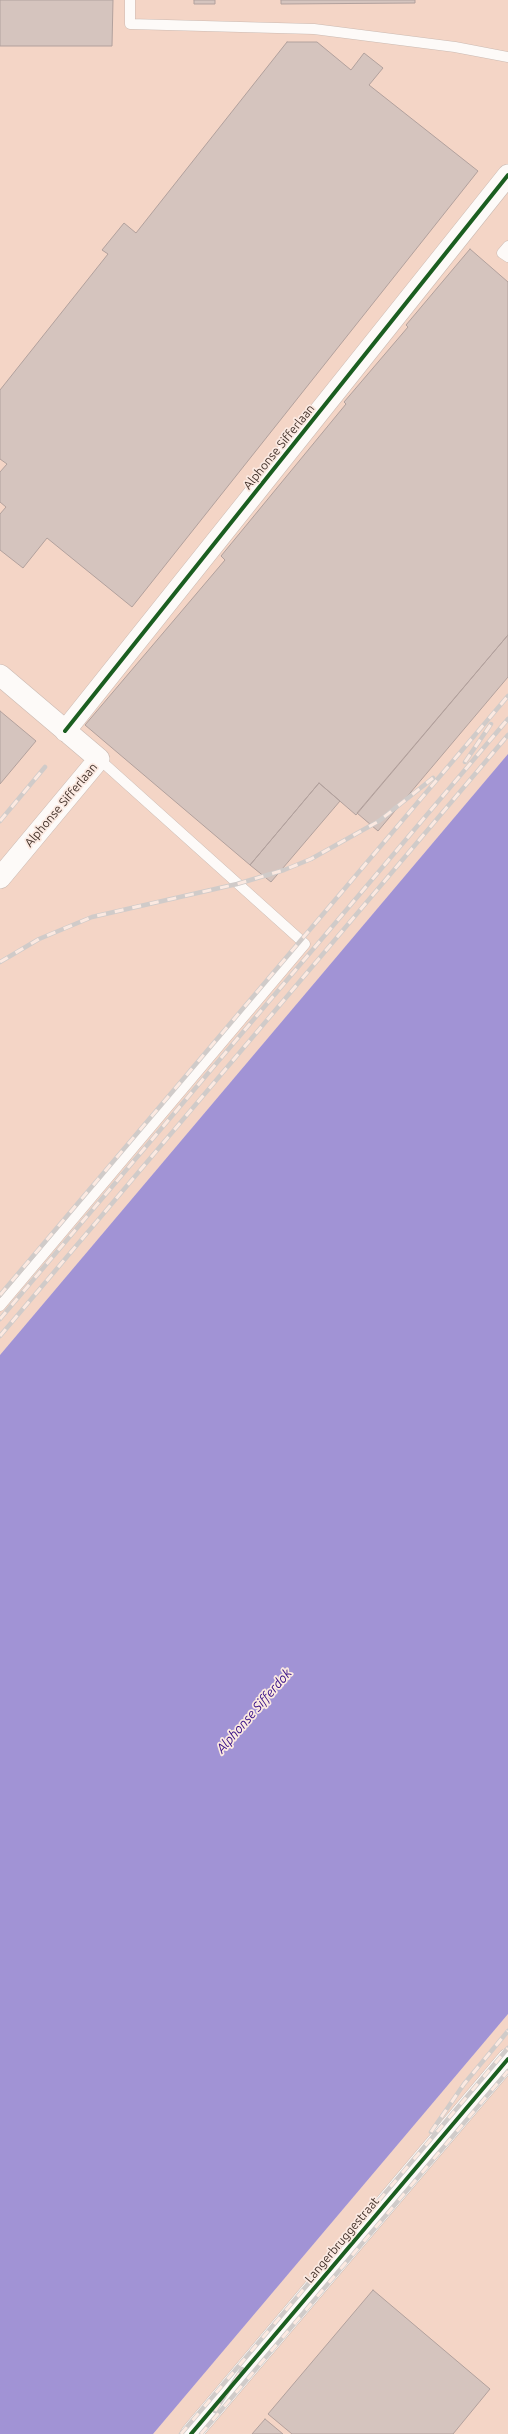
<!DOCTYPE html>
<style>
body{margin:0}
canvas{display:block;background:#efdcd3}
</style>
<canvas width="508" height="2434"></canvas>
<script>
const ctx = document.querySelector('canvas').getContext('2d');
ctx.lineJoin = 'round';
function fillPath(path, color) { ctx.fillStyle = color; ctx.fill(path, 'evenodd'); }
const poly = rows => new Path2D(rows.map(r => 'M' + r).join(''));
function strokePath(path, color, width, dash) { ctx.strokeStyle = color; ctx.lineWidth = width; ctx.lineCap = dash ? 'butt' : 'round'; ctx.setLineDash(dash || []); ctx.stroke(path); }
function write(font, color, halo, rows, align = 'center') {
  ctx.font = font + ' Ubuntu,sans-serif'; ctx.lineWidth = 3.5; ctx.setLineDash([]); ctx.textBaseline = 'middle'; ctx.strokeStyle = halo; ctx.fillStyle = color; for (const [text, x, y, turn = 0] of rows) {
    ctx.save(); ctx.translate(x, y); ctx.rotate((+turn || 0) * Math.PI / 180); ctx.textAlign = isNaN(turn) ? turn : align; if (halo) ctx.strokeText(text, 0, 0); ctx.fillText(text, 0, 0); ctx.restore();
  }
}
fillPath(poly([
 [0,0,508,0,508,754,0,1355],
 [508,2014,508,2434,153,2434]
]), '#f4d5c6');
fillPath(poly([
 [508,754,508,2014,153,2434,0,2434,0,1355]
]), '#a193d5');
const building = poly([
 [0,0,113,0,112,46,0,46,0,0],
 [194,0,215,0,215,4,194,4,194,0],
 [281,0,415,0,415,3,281,4,281,0],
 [287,42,317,42,351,70,364,53,383,68,369,85,478,171,132,607,47,538,23,568,0,550,0,514,6,507,0,502,0,472,7,464,0,459,0,390,108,254,102,250,124,223,136,233,287,42],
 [470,249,508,282,508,635,356,815,319,783,250,865,85,725,225,560,221,556,346,404,344,402,408,327,406,325,470,249],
 [508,635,508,677,378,831,357,813,508,635],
 [0,711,36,741,0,784,0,711],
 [319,783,340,801,271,882,250,865,319,783],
 [373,2290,490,2389,453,2434,292,2434,268,2414,373,2290],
 [265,2419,283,2434,252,2434,265,2419]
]);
fillPath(building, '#d5c4be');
strokePath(building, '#b2a19d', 1);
const lane = poly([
 [130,0,130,24,314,29,455,47,508,57],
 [508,246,502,253,508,257],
 [0,1306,305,944,99,759]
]);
const street = poly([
 [0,675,99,759,0,878],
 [65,731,508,175],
 [191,2434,508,2059]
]);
strokePath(lane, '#cbbab2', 11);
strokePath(street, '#cbbab2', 22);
strokePath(lane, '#fdfaf8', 10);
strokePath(street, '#fdfaf8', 21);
const rail = poly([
 [465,762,491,724],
 [0,821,45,767],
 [0,962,39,939,92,917,237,884,284,870,311,859,379,821,433,778],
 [0,1295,508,696],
 [0,1319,508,719],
 [0,1336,508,735],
 [431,2132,464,2084,508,2031],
 [215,2411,242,2369],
 [181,2434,508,2048],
 [201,2434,508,2071]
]);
strokePath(rail, '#d0cbc9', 4.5);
strokePath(rail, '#fbe9e1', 3, [9]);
strokePath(poly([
 [65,731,508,175],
 [191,2434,508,2059]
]), '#1b5e20', 4);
write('12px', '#44332b', '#fbe9e1', [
 ["Alphonse Sifferlaan",279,447,-51],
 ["Alphonse Sifferlaan",61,805,-50],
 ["Langerbruggestraat",342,2240,-50]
]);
write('italic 13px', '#350d86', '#fbe9e1', [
 ["Alphonse Sifferdok",254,1711,-49]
]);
</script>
